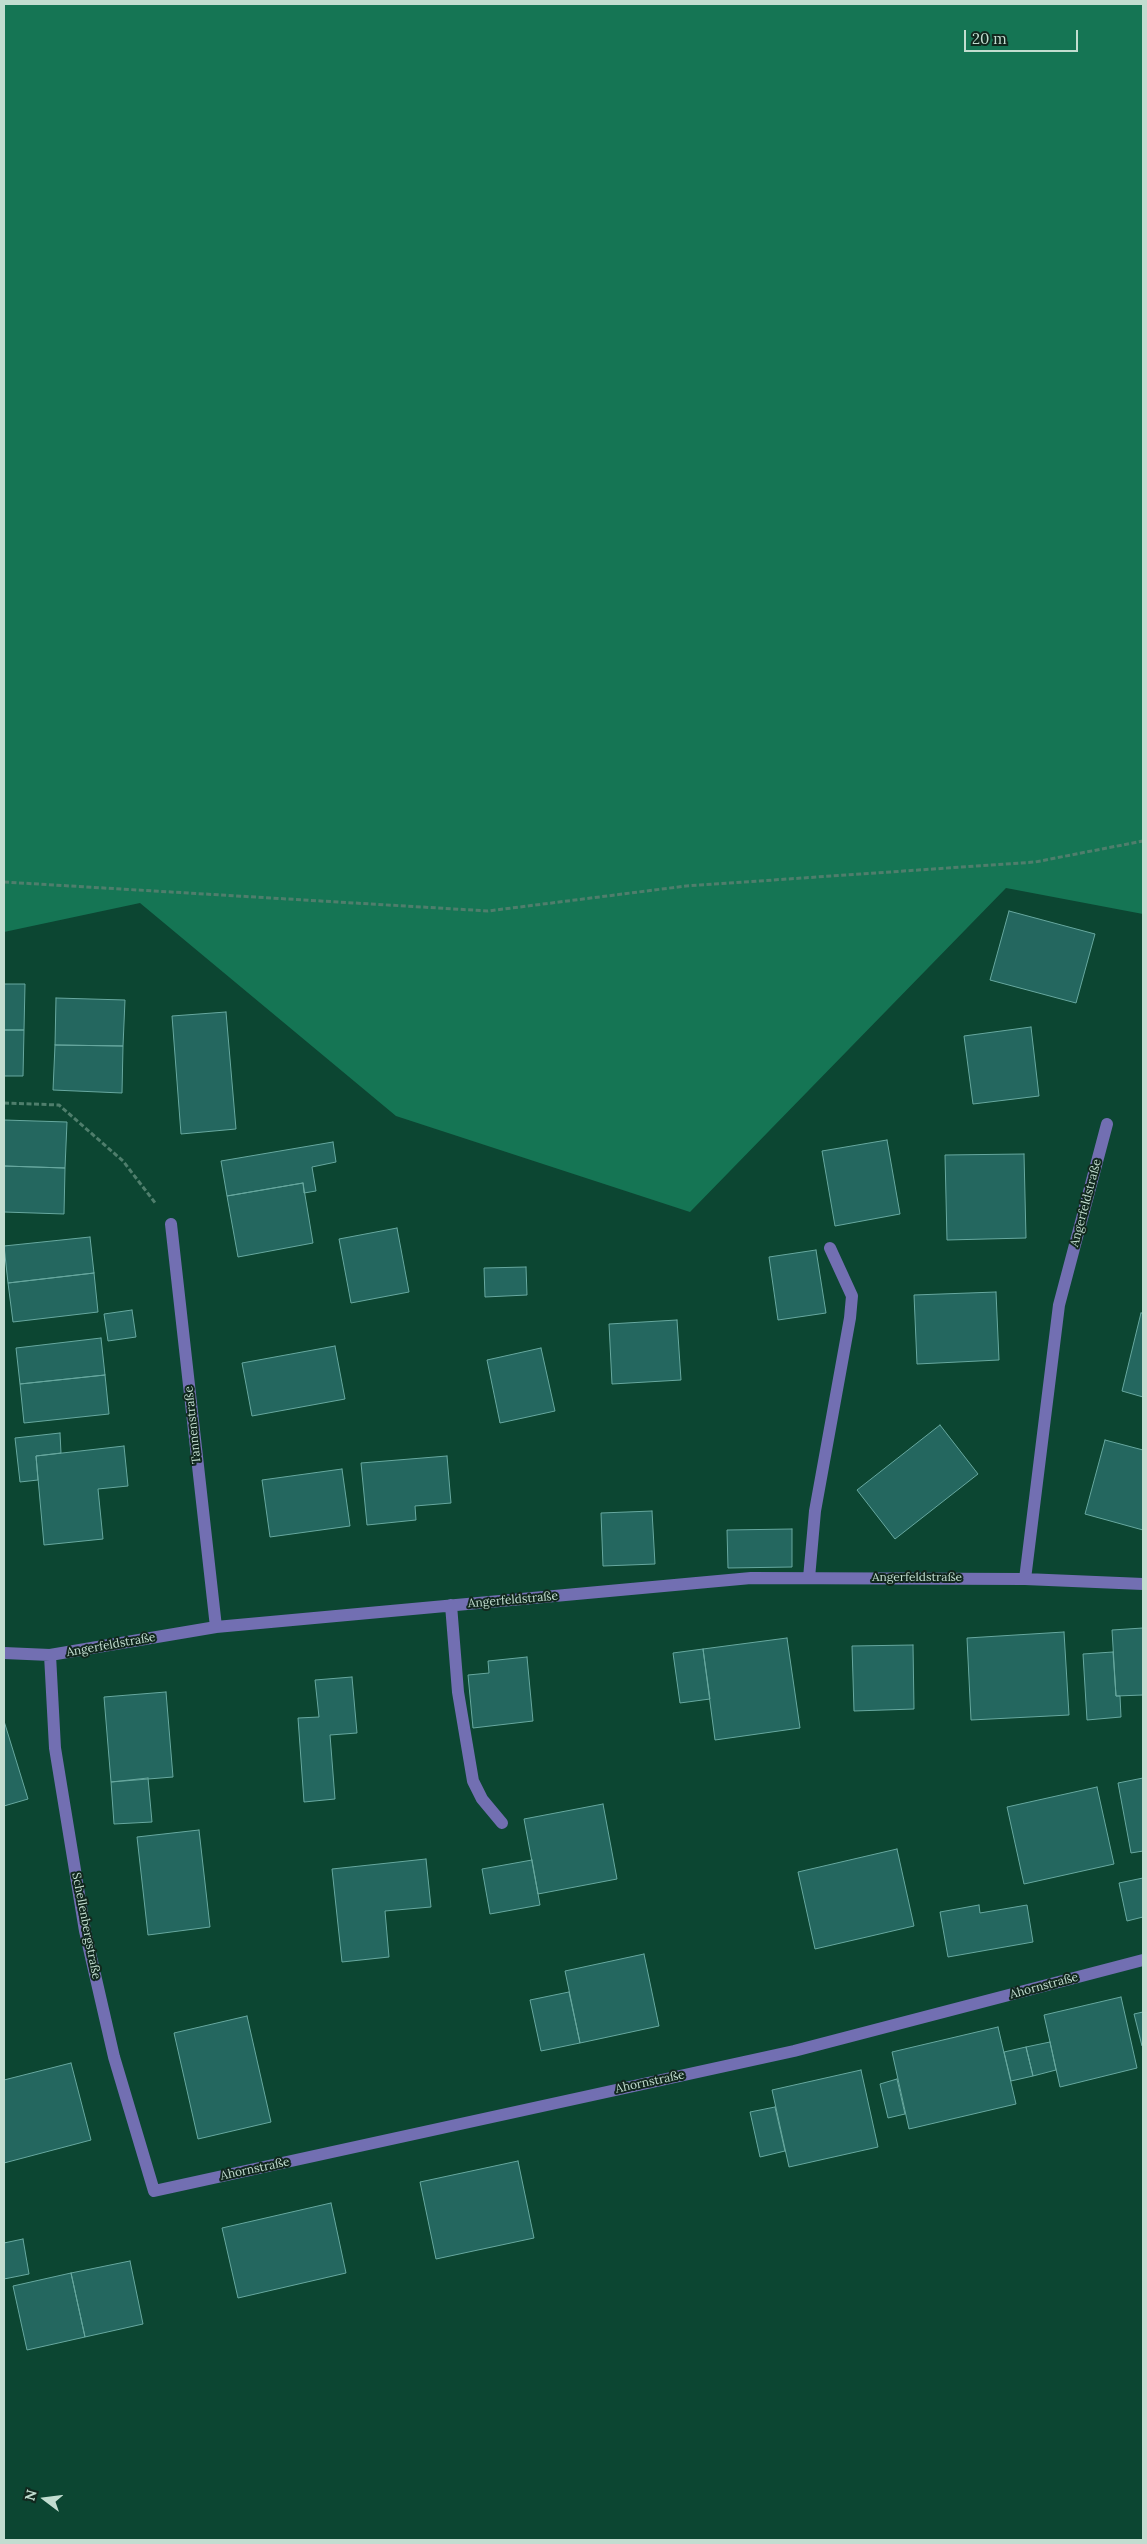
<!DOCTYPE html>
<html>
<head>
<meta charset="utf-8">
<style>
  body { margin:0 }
  #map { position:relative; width:1147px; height:2544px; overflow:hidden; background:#0c4632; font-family:Lora,serif }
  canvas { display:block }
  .frame { position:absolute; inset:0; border:5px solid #c2ddd0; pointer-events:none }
  .north { position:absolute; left:20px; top:2474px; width:50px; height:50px; -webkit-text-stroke:4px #11281e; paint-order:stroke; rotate:285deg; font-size:14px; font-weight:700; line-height:20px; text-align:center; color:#c2ddd0 }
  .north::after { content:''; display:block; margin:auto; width:18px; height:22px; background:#c2ddd0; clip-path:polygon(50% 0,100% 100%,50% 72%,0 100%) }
  .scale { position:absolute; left:964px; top:30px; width:114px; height:22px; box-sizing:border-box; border:2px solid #c2ddd0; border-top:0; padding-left:6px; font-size:15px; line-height:18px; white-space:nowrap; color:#c2ddd0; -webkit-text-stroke:4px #11281e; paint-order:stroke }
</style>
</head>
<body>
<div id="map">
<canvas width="1147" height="2544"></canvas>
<div class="frame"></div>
<div class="north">N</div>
<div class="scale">20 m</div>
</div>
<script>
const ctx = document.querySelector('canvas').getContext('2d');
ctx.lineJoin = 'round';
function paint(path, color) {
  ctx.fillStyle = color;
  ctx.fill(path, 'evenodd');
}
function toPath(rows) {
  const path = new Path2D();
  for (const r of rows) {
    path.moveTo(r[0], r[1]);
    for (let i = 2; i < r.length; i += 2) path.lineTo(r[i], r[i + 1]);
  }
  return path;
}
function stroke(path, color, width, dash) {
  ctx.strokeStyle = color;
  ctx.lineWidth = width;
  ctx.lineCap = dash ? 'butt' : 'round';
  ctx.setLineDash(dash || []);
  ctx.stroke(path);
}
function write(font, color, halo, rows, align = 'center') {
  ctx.font = font + ' Lora,serif';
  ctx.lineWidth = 4;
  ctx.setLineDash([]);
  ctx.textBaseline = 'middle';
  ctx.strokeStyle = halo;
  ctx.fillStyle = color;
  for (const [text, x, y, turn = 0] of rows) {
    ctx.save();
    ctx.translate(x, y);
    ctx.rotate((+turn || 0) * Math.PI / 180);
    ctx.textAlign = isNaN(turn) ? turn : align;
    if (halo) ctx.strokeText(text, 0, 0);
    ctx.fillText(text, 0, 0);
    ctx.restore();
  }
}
const forest = toPath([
  [4,4,1143,4,1143,914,1006,888,690,1212,396,1116,140,903,4,932]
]);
const building = toPath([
  [1009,911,1095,934,1076,1003,990,980,1009,911],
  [4,984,25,984,24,1030,4,1030,4,984],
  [56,998,125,1000,123,1046,55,1045,56,998],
  [226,1012,236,1129,181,1134,172,1016,226,1012],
  [1031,1027,1039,1096,973,1104,964,1036,1031,1027],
  [4,1030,24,1030,23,1076,4,1076,4,1030],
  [55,1045,123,1046,122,1093,53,1090,55,1045],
  [4,1120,67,1122,65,1168,4,1166,4,1120],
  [887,1140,900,1214,835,1226,822,1151,887,1140],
  [333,1142,336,1162,312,1167,316,1191,304,1193,303,1183,227,1196,221,1161,333,1142],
  [1024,1154,1026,1238,947,1240,945,1155,1024,1154],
  [4,1166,65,1168,64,1214,4,1212,4,1166],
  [303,1183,313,1243,238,1257,227,1196,303,1183],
  [397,1228,409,1292,351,1303,339,1239,397,1228],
  [90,1237,94,1273,8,1283,4,1246,90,1237],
  [816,1250,826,1313,778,1320,769,1257,816,1250],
  [526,1267,527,1295,485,1297,484,1268,526,1267],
  [94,1273,98,1312,13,1322,8,1283,94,1273],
  [996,1292,999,1360,917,1364,914,1295,996,1292],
  [132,1310,136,1337,108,1341,104,1314,132,1310],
  [1141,1313,1143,1313,1143,1397,1122,1391,1141,1313],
  [677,1320,681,1380,612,1384,609,1324,677,1320],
  [101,1338,105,1375,20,1384,16,1348,101,1338],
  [335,1346,345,1399,252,1416,242,1363,335,1346],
  [541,1348,555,1411,500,1423,487,1360,541,1348],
  [105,1375,109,1414,24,1423,20,1384,105,1375],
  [940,1425,978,1474,895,1539,857,1490,940,1425],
  [60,1433,61,1453,36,1456,38,1480,20,1482,15,1438,60,1433],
  [1105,1440,1143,1450,1143,1530,1085,1514,1105,1440],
  [124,1446,128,1486,98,1489,103,1539,44,1545,36,1456,124,1446],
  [447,1456,451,1503,415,1506,416,1520,367,1525,361,1463,447,1456],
  [342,1469,350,1526,270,1537,262,1480,342,1469],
  [652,1511,655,1564,603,1566,601,1513,652,1511],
  [792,1529,792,1567,728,1568,727,1530,792,1529],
  [1143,1628,1143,1695,1116,1696,1112,1630,1143,1628],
  [1064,1632,1069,1715,971,1720,967,1638,1064,1632],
  [787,1638,800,1728,715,1740,703,1649,787,1638],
  [913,1645,914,1709,854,1711,852,1646,913,1645],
  [703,1649,710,1699,680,1703,673,1653,703,1649],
  [1113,1652,1116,1696,1120,1696,1121,1717,1087,1720,1083,1654,1113,1652],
  [527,1657,533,1721,473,1728,468,1675,489,1673,488,1661,527,1657],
  [352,1677,357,1733,330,1735,335,1799,304,1802,298,1718,319,1717,315,1680,352,1677],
  [166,1692,173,1777,111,1782,104,1697,166,1692],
  [4,1721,28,1799,4,1806,4,1721],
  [148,1778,152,1822,114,1824,111,1782,148,1778],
  [1143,1778,1143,1851,1131,1853,1118,1783,1143,1778],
  [1097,1787,1114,1864,1024,1884,1007,1807,1097,1787],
  [603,1804,617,1879,538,1894,524,1819,603,1804],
  [199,1830,210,1927,148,1935,137,1837,199,1830],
  [897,1849,914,1926,815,1949,798,1872,897,1849],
  [426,1859,431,1907,385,1911,389,1957,342,1962,332,1869,426,1859],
  [532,1860,540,1905,490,1914,482,1869,532,1860],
  [1143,1878,1143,1917,1127,1921,1119,1883,1143,1878],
  [979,1905,980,1913,1027,1905,1033,1942,948,1957,940,1912,979,1905],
  [644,1954,659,2026,580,2043,565,1971,644,1954],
  [569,1992,580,2043,541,2051,530,2000,569,1992],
  [1121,1997,1137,2068,1060,2087,1044,2015,1121,1997],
  [1143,2012,1143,2045,1142,2046,1134,2014,1143,2012],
  [247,2016,271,2122,198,2139,174,2033,247,2016],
  [998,2027,1016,2104,909,2129,892,2052,998,2027],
  [1050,2042,1056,2070,1033,2076,1026,2047,1050,2042],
  [1026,2047,1033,2076,1011,2081,1004,2052,1026,2047],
  [71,2063,91,2140,4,2163,4,2080,71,2063],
  [861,2070,878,2147,789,2167,772,2090,861,2070],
  [897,2079,905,2114,888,2118,880,2084,897,2079],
  [775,2107,785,2151,760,2157,750,2112,775,2107],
  [518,2161,534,2238,436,2259,420,2182,518,2161],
  [331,2203,346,2273,238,2298,222,2228,331,2203],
  [23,2239,29,2274,4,2279,4,2243,23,2239],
  [130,2261,143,2324,85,2337,71,2273,130,2261],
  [71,2273,85,2337,27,2350,13,2286,71,2273]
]);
const path = toPath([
  [4,882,488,911,686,886,1035,862,1143,841],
  [4,1103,59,1105,123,1161,156,1204]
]);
const minor = toPath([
  [171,1224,216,1627],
  [809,1578,815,1511,850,1318,852,1296,830,1248],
  [1025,1579,1059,1305,1107,1124],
  [451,1605,458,1692,473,1781,482,1799,502,1823],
  [4,1653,50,1655,216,1627,751,1578,1025,1579,1143,1584],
  [50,1655,55,1748,85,1931,114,2057,154,2191,794,2051,1143,1960]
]);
const streetNames = [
  ["Angerfeldstraße",1086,1203,-75],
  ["Tannenstraße",193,1425,-96],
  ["Angerfeldstraße",917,1578],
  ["Angerfeldstraße",513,1600,-5],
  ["Angerfeldstraße",111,1645,-10],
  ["Schellenbergstraße",86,1926,79],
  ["Ahornstraße",1044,1986,-15],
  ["Ahornstraße",650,2082,-12],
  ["Ahornstraße",255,2169,-12]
];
paint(forest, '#157554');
paint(building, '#24675f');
stroke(building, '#67a89f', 1);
stroke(path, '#4f7e6c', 3, [5, 2.5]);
stroke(minor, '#726fb2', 12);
write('12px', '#c2ddd0', '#11281e', streetNames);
</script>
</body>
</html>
